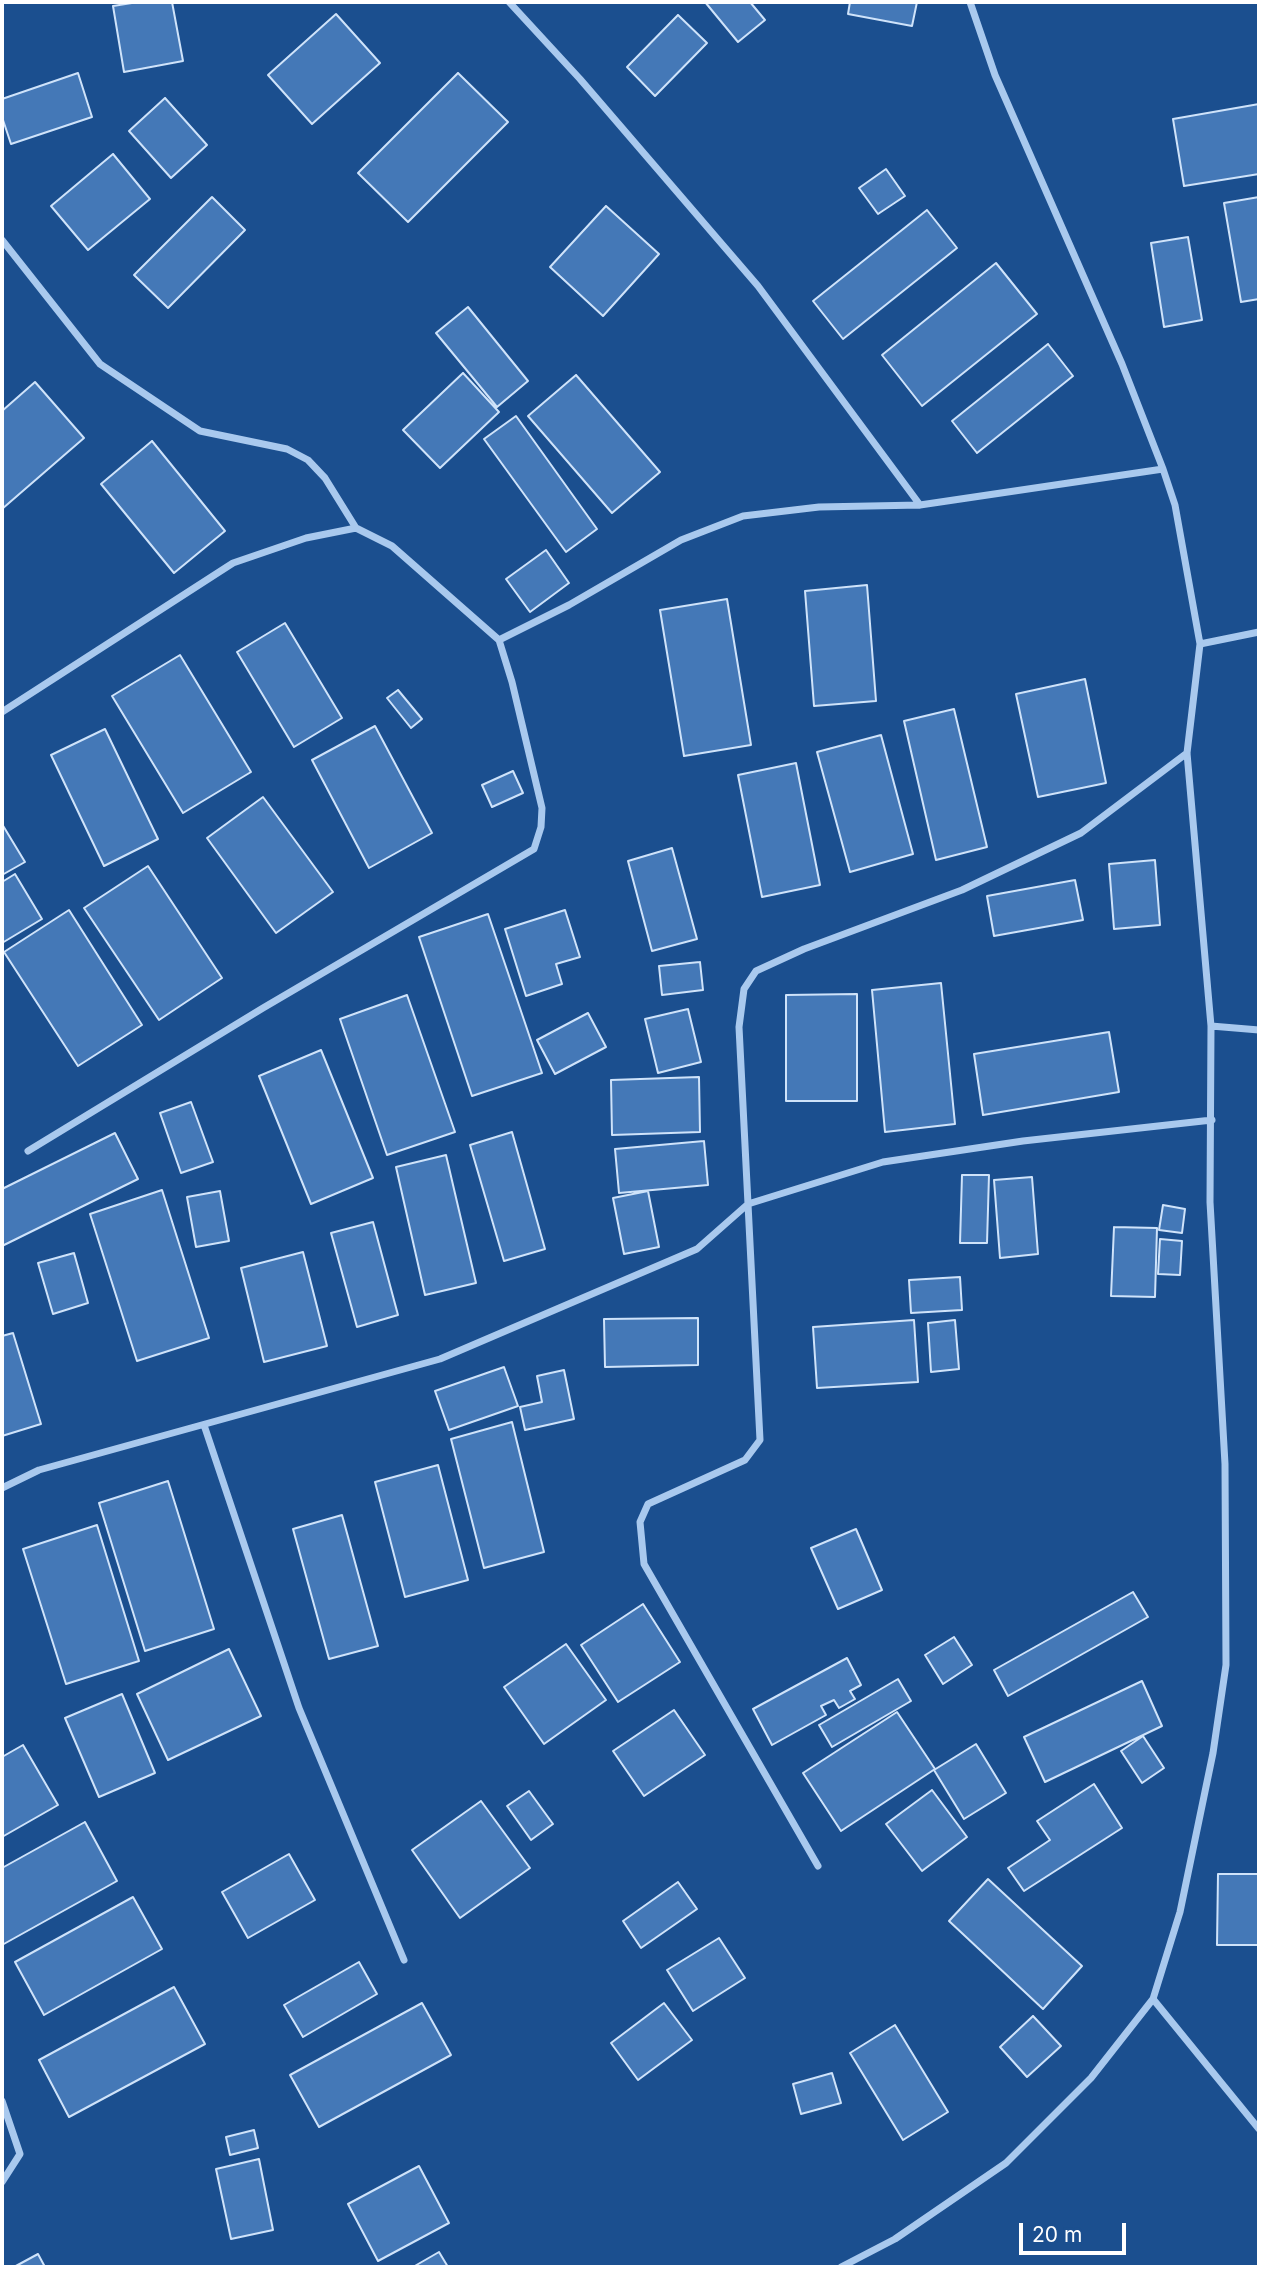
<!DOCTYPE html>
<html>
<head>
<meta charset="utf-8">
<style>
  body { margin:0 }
  #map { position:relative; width:1261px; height:2269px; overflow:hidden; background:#1b4f8f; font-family:Inter,sans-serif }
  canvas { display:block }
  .frame { position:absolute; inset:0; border:4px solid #fff; pointer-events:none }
  .scale { position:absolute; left:1019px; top:2223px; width:107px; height:32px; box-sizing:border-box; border:4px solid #fff; border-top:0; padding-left:9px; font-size:21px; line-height:24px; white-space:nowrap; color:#fff; -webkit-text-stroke:5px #1b4f8f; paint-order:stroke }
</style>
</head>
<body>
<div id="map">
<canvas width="1261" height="2269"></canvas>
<div class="frame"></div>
<div class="scale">20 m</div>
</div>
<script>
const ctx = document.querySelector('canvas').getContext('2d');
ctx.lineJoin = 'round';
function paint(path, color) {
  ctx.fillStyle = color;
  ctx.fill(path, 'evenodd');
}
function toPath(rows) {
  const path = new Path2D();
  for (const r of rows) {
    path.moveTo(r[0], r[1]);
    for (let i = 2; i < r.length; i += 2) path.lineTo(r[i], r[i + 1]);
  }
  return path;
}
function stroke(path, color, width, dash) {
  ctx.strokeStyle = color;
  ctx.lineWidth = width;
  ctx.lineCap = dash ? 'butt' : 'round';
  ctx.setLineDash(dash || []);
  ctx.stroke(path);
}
const building = toPath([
  [138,2,172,2,183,61,124,72,113,6,138,2],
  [705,2,750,2,765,20,738,42,705,2],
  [850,2,917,2,912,26,848,14,850,2],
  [336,14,380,63,312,124,268,75,336,14],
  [678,15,707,43,655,96,627,67,678,15],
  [78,73,92,117,11,144,2,117,2,99,78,73],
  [458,73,508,122,408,222,358,173,458,73],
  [165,98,207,145,171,178,129,131,165,98],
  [1259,104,1259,174,1184,186,1173,119,1259,104],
  [113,154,150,199,88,250,51,206,113,154],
  [886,169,905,196,878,214,859,188,886,169],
  [212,197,245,230,168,308,134,275,212,197],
  [1259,197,1259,299,1241,302,1224,203,1259,197],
  [606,206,659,254,603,316,550,267,606,206],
  [927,210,957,248,843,339,813,301,927,210],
  [1188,237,1202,320,1164,327,1151,243,1188,237],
  [996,263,1037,314,922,406,882,355,996,263],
  [468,307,528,381,497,407,436,333,468,307],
  [1048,344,1073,376,977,453,952,421,1048,344],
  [463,373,499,412,440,468,403,430,463,373],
  [576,375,660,472,612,513,528,416,576,375],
  [35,382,84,438,2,509,2,411,35,382],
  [516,416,597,529,566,552,484,439,516,416],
  [152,441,225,531,174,573,101,484,152,441],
  [546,550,569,583,530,612,506,579,546,550],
  [867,585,876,701,814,706,805,591,867,585],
  [727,599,751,745,684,756,660,610,727,599],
  [285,623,342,718,294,747,237,652,285,623],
  [180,655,251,772,183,813,112,696,180,655],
  [1085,679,1106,783,1038,797,1016,694,1085,679],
  [398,690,422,719,411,728,387,698,398,690],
  [954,709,987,847,936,860,904,721,954,709],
  [375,726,432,833,369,868,312,760,375,726],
  [105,729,158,839,104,866,51,755,105,729],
  [881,735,913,854,850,872,817,752,881,735],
  [796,763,820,885,762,897,738,775,796,763],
  [513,771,523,793,492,807,482,785,513,771],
  [263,797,333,892,276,933,207,838,263,797],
  [2,824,25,862,2,875,2,824],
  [672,848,697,939,652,951,628,861,672,848],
  [1155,860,1160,925,1114,929,1109,864,1155,860],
  [148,866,222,978,159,1020,84,908,148,866],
  [15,874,42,919,2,943,2,882,15,874],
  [1075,880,1083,920,994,936,987,896,1075,880],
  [69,910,142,1025,78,1066,4,952,69,910],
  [565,910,580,957,556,964,562,984,526,996,505,929,565,910],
  [488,914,542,1073,472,1096,419,937,488,914],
  [700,962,703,990,662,995,659,966,700,962],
  [941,983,955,1124,885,1132,872,990,941,983],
  [857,994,857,1101,786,1101,786,995,857,994],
  [407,995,455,1132,387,1155,340,1019,407,995],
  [688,1009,701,1062,658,1073,645,1019,688,1009],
  [588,1013,606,1047,555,1074,537,1040,588,1013],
  [1109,1032,1119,1092,983,1115,974,1054,1109,1032],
  [321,1050,373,1178,311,1204,259,1076,321,1050],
  [699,1077,700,1132,612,1135,611,1080,699,1077],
  [191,1102,213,1162,181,1173,160,1113,191,1102],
  [512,1132,545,1249,504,1261,470,1145,512,1132],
  [115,1133,138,1179,2,1246,2,1189,115,1133],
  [704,1141,708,1185,619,1193,615,1149,704,1141],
  [446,1155,476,1283,425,1295,396,1167,446,1155],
  [962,1175,989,1175,987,1243,960,1243,962,1175],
  [1032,1177,1038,1254,1000,1258,994,1180,1032,1177],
  [162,1190,209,1338,137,1361,90,1214,162,1190],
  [220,1191,229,1241,196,1247,187,1197,220,1191],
  [648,1191,659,1247,624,1254,613,1198,648,1191],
  [1163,1205,1185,1209,1182,1233,1159,1230,1163,1205],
  [373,1222,398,1315,357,1327,331,1233,373,1222],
  [1114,1227,1157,1228,1155,1297,1111,1296,1114,1227],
  [1160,1239,1182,1241,1180,1275,1158,1274,1160,1239],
  [303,1252,327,1346,264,1362,241,1268,303,1252],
  [74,1253,88,1303,53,1314,38,1263,74,1253],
  [960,1277,962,1310,911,1313,909,1280,960,1277],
  [698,1318,698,1365,605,1367,604,1319,698,1318],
  [914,1320,918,1382,817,1388,813,1327,914,1320],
  [955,1320,959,1369,931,1372,928,1323,955,1320],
  [13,1333,41,1424,2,1436,2,1336,13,1333],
  [504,1367,518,1406,449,1430,435,1391,504,1367],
  [564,1370,574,1419,525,1430,520,1407,542,1402,537,1376,564,1370],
  [512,1422,544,1552,484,1568,451,1439,512,1422],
  [438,1465,468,1580,405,1597,375,1482,438,1465],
  [168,1481,214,1629,145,1651,99,1503,168,1481],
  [342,1515,378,1646,329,1659,293,1529,342,1515],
  [97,1525,139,1661,66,1684,23,1549,97,1525],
  [856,1529,882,1590,838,1609,811,1548,856,1529],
  [1133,1592,1148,1617,1008,1696,994,1670,1133,1592],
  [643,1604,680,1662,618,1702,581,1645,643,1604],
  [954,1637,972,1665,943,1684,925,1655,954,1637],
  [566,1644,606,1700,544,1744,504,1687,566,1644],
  [229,1649,261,1716,168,1760,137,1694,229,1649],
  [847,1658,861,1685,850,1691,855,1699,839,1708,834,1700,821,1706,826,1715,772,1745,753,1709,847,1658],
  [898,1679,911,1701,832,1747,819,1725,898,1679],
  [1142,1681,1162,1726,1045,1782,1024,1737,1142,1681],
  [122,1694,155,1773,99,1797,65,1718,122,1694],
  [674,1710,705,1755,644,1796,613,1751,674,1710],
  [897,1712,935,1769,841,1831,803,1773,897,1712],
  [1143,1736,1164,1768,1142,1783,1121,1751,1143,1736],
  [976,1744,1006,1793,964,1819,934,1770,976,1744],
  [23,1745,58,1805,2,1837,2,1757,23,1745],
  [1094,1784,1122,1828,1024,1891,1008,1868,1050,1840,1037,1821,1094,1784],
  [932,1790,967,1837,922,1871,886,1824,932,1790],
  [529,1791,553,1824,531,1840,507,1806,529,1791],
  [481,1801,530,1868,460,1918,412,1850,481,1801],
  [85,1822,117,1881,2,1945,2,1868,85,1822],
  [289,1854,315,1900,248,1938,222,1892,289,1854],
  [1218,1874,1259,1874,1259,1945,1217,1945,1218,1874],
  [988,1879,1082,1966,1043,2009,949,1921,988,1879],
  [678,1882,697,1909,641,1948,623,1921,678,1882],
  [133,1897,162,1949,44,2015,15,1962,133,1897],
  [719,1938,745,1978,693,2011,667,1970,719,1938],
  [359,1962,377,1994,303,2037,284,2005,359,1962],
  [174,1987,205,2044,69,2117,39,2060,174,1987],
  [422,2003,451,2055,319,2127,290,2075,422,2003],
  [664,2003,692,2040,638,2080,611,2043,664,2003],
  [1033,2016,1061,2046,1027,2077,1000,2047,1033,2016],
  [895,2025,948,2112,903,2140,850,2053,895,2025],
  [832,2073,841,2103,801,2114,793,2084,832,2073],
  [254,2130,258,2148,230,2155,226,2137,254,2130],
  [259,2159,273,2230,231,2239,216,2169,259,2159],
  [419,2166,449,2223,378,2261,348,2204,419,2166],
  [439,2252,448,2267,413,2267,439,2252],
  [38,2254,45,2267,14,2267,38,2254]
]);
const street = toPath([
  [509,2,580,79,758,286,920,505],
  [2,240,100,364,200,431,287,449,308,460,325,478,356,528],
  [1200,644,1259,632],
  [2,712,233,563,306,538,356,528,392,546,499,640,569,605,681,540,743,516,819,507,920,505,1163,469],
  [1211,1026,1259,1030],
  [28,1151,263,1008,534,849,541,827,542,808,512,682,499,640],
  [204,1425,299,1708,404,1960],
  [2,1488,39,1470,440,1359,697,1249,748,1204,883,1162,1023,1141,1212,1120],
  [818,1866,644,1564,640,1522,648,1504,745,1460,760,1440,739,1027,744,989,756,971,804,949,962,890,1081,833,1187,753],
  [1153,1999,1259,2129],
  [2,2101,20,2154,2,2182],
  [841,2267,895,2239,1006,2163,1091,2078,1153,1999,1180,1912,1213,1753,1226,1665,1225,1464,1210,1202,1211,1026,1187,753,1200,644,1175,505,1163,469,1122,364,995,75,970,2]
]);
paint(building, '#4478b7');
stroke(building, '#cfe3fa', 2);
stroke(street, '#a9c9ee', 7);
</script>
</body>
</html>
